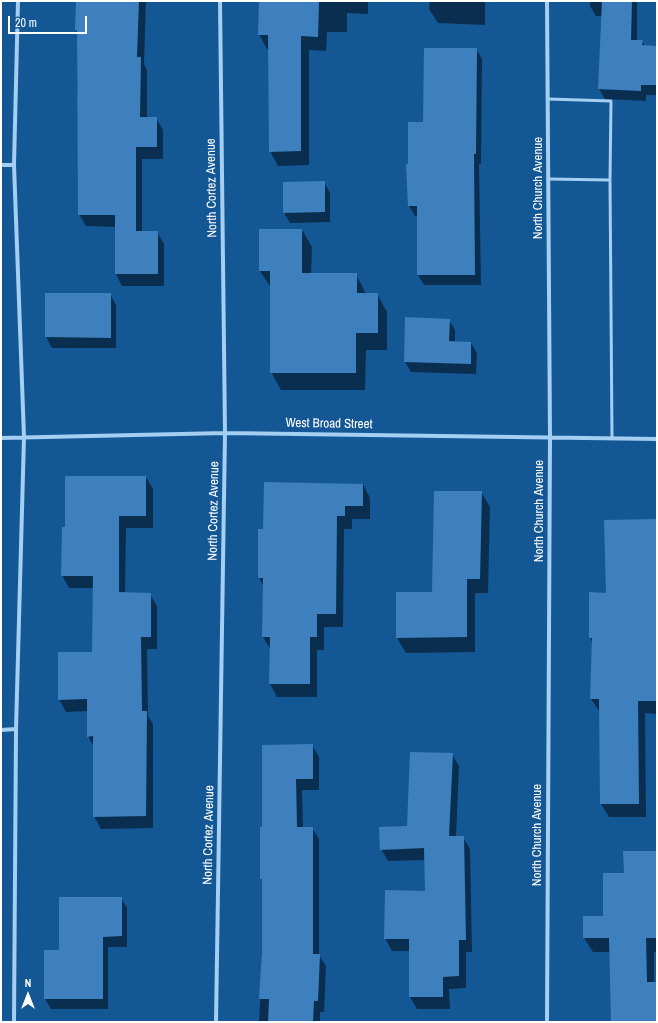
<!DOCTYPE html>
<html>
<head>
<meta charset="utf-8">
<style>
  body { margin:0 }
  #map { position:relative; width:658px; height:1023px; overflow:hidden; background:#145795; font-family:"Archivo Narrow",sans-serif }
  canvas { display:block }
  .frame { position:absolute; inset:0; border:2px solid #fff; pointer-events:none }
  .north { position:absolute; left:8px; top:975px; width:40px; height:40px; -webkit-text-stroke:3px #145795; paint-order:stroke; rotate:0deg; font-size:11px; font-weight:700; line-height:16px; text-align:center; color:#fff }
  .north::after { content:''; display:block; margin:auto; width:14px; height:18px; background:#fff; clip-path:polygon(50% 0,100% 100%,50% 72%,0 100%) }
  .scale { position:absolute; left:8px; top:16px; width:79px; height:18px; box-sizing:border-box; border:2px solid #fff; border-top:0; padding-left:5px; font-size:12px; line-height:14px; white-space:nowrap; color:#fff; -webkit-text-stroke:3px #145795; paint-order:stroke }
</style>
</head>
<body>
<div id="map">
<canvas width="658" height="1023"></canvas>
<div class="frame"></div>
<div class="north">N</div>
<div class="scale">20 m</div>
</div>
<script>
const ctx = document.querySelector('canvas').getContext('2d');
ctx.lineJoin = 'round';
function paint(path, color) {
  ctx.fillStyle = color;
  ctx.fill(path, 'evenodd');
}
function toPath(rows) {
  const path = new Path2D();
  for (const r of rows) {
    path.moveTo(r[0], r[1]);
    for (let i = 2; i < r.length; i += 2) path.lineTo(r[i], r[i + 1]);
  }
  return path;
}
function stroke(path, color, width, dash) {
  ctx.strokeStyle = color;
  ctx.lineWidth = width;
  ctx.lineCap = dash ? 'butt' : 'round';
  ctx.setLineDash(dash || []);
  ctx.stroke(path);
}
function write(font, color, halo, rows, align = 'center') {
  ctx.font = font + ' "Archivo Narrow",sans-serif';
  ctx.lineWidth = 4;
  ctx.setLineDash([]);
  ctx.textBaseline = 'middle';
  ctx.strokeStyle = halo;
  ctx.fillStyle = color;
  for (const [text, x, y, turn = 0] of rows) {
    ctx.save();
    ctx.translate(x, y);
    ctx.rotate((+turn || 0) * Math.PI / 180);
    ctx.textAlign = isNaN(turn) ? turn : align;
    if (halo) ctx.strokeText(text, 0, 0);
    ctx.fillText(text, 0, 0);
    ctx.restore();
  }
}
const shadow = toPath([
  [77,1,146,1,144,64,147,70,147,118,156,118,163,130,163,159,142,159,142,232,157,232,164,244,164,286,122,286,116,274,116,227,86,226,79,214,79,94,77,92,78,33,76,30],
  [259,1,368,1,368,14,347,13,347,32,327,32,326,51,309,50,309,165,278,166,270,151,269,49,267,49,259,34],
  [430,1,485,1,485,25,438,23,429,9],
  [590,1,637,1,637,41,642,41,645,46,657,47,657,95,646,95,646,101,605,99,599,89,602,16,596,16,590,6],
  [476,49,482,59,481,164,479,164,481,285,424,285,418,275,418,216,415,216,409,206,409,165,424,123],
  [324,182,330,193,330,222,290,223,284,213],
  [302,230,312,247,311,274,356,274,366,294,377,294,387,312,387,350,366,350,365,390,281,390,271,372,271,288,260,271],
  [46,294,110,294,116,305,116,348,52,348,46,337],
  [449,320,455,330,455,342,471,343,477,353,476,374,411,372,405,362],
  [146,477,153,489,153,528,126,528,125,593,150,594,157,606,157,649,147,649,148,716,153,724,153,828,101,829,94,816,94,747,88,736,88,711,66,712,59,699,93,653,94,588,69,588,62,575,66,528],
  [363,484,370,498,370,519,352,519,352,529,344,529,343,627,324,627,324,650,317,650,317,697,277,697,270,684,270,649,263,637,264,587,259,578,264,530],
  [481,492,490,507,488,593,475,593,475,652,406,653,397,638,397,593,433,593],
  [657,520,657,714,645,713,646,817,609,817,601,804,600,712,591,699,593,644,590,638,590,593,607,594],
  [312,745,319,757,319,790,302,790,303,828,312,828,319,839,319,955,326,966,324,1012,320,1012,320,1022,259,1022,263,952,263,882,262,879,263,828],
  [452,754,459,766,456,837,463,837,470,849,472,952,466,952,466,988,449,989,450,1009,417,1009,410,997,410,951,392,951,385,938,426,892,425,860,388,861,381,849,408,827],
  [657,852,657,952,654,952,654,983,657,983,657,1022,612,1022,610,952,593,952,584,938,604,917,625,874],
  [121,898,127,908,127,947,108,947,108,1009,51,1009,45,999,60,951]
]);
const building = toPath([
  [76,1,139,1,137,57,141,57,140,117,157,117,157,147,136,147,136,231,158,231,158,274,115,274,115,215,78,215,77,30,75,30],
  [259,1,319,1,318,37,301,36,301,151,269,152,268,35,258,35],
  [602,1,632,1,631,40,643,40,642,45,657,46,657,85,641,85,641,91,598,89],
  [424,48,477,48,476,154,474,154,475,275,417,275,417,206,408,206,406,164,408,164,408,122,423,122],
  [325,181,325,212,283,213,283,182],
  [259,229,302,229,302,273,357,273,357,293,378,293,378,333,356,333,356,373,270,373,270,271,259,271],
  [45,293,111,293,111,338,45,337],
  [405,317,450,319,449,341,471,342,471,364,404,362],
  [65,476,146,476,146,516,119,516,119,592,151,593,151,637,141,637,142,711,147,711,146,816,93,817,93,736,87,737,87,699,58,700,58,652,92,652,93,576,61,576,62,527,65,527],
  [264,482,363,484,363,506,345,506,345,516,337,516,336,614,317,614,317,637,310,637,310,684,269,684,270,637,262,637,263,578,258,578,258,529,263,529],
  [434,491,482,491,480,579,467,579,467,637,396,638,396,592,432,592],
  [657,519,657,701,638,701,639,804,600,804,599,699,590,699,592,638,589,638,589,592,606,593,604,520],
  [313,744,313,779,296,779,297,827,313,827,313,954,320,954,318,1001,314,1001,313,1022,268,1022,269,999,259,999,262,952,262,879,260,879,260,827,262,827,262,745],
  [410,752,453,753,449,836,464,836,466,940,459,940,459,976,443,977,443,997,409,997,409,939,384,939,385,890,425,891,424,848,380,850,379,827,407,826],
  [623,851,657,851,657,938,646,938,647,982,657,982,657,1022,611,1022,609,938,583,938,583,916,603,916,603,873,624,873],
  [59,897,122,897,122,936,103,937,103,999,44,999,44,950,59,950]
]);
const lane = toPath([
  [548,99,611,101,610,180],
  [548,179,610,180,612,438]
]);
const street = toPath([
  [1,165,14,165],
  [1,438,225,433,657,439],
  [1,730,16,729],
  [14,1022,16,729,24,437,14,165,18,1],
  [216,1022,225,433,220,1],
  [547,1022,550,437,547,1]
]);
const streetNames = [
  ["North Cortez Avenue",212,188,-91],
  ["North Church Avenue",539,188,-90],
  ["West Broad Street",329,424,1],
  ["North Cortez Avenue",214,511,-89],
  ["North Church Avenue",540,511,-90],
  ["North Cortez Avenue",209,835,-89],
  ["North Church Avenue",538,835,-90]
];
paint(shadow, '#0007');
paint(building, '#3d80bd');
stroke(lane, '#a4cef2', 3);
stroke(street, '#a4cef2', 4);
write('13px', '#fff', '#145795', streetNames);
</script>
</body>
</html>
